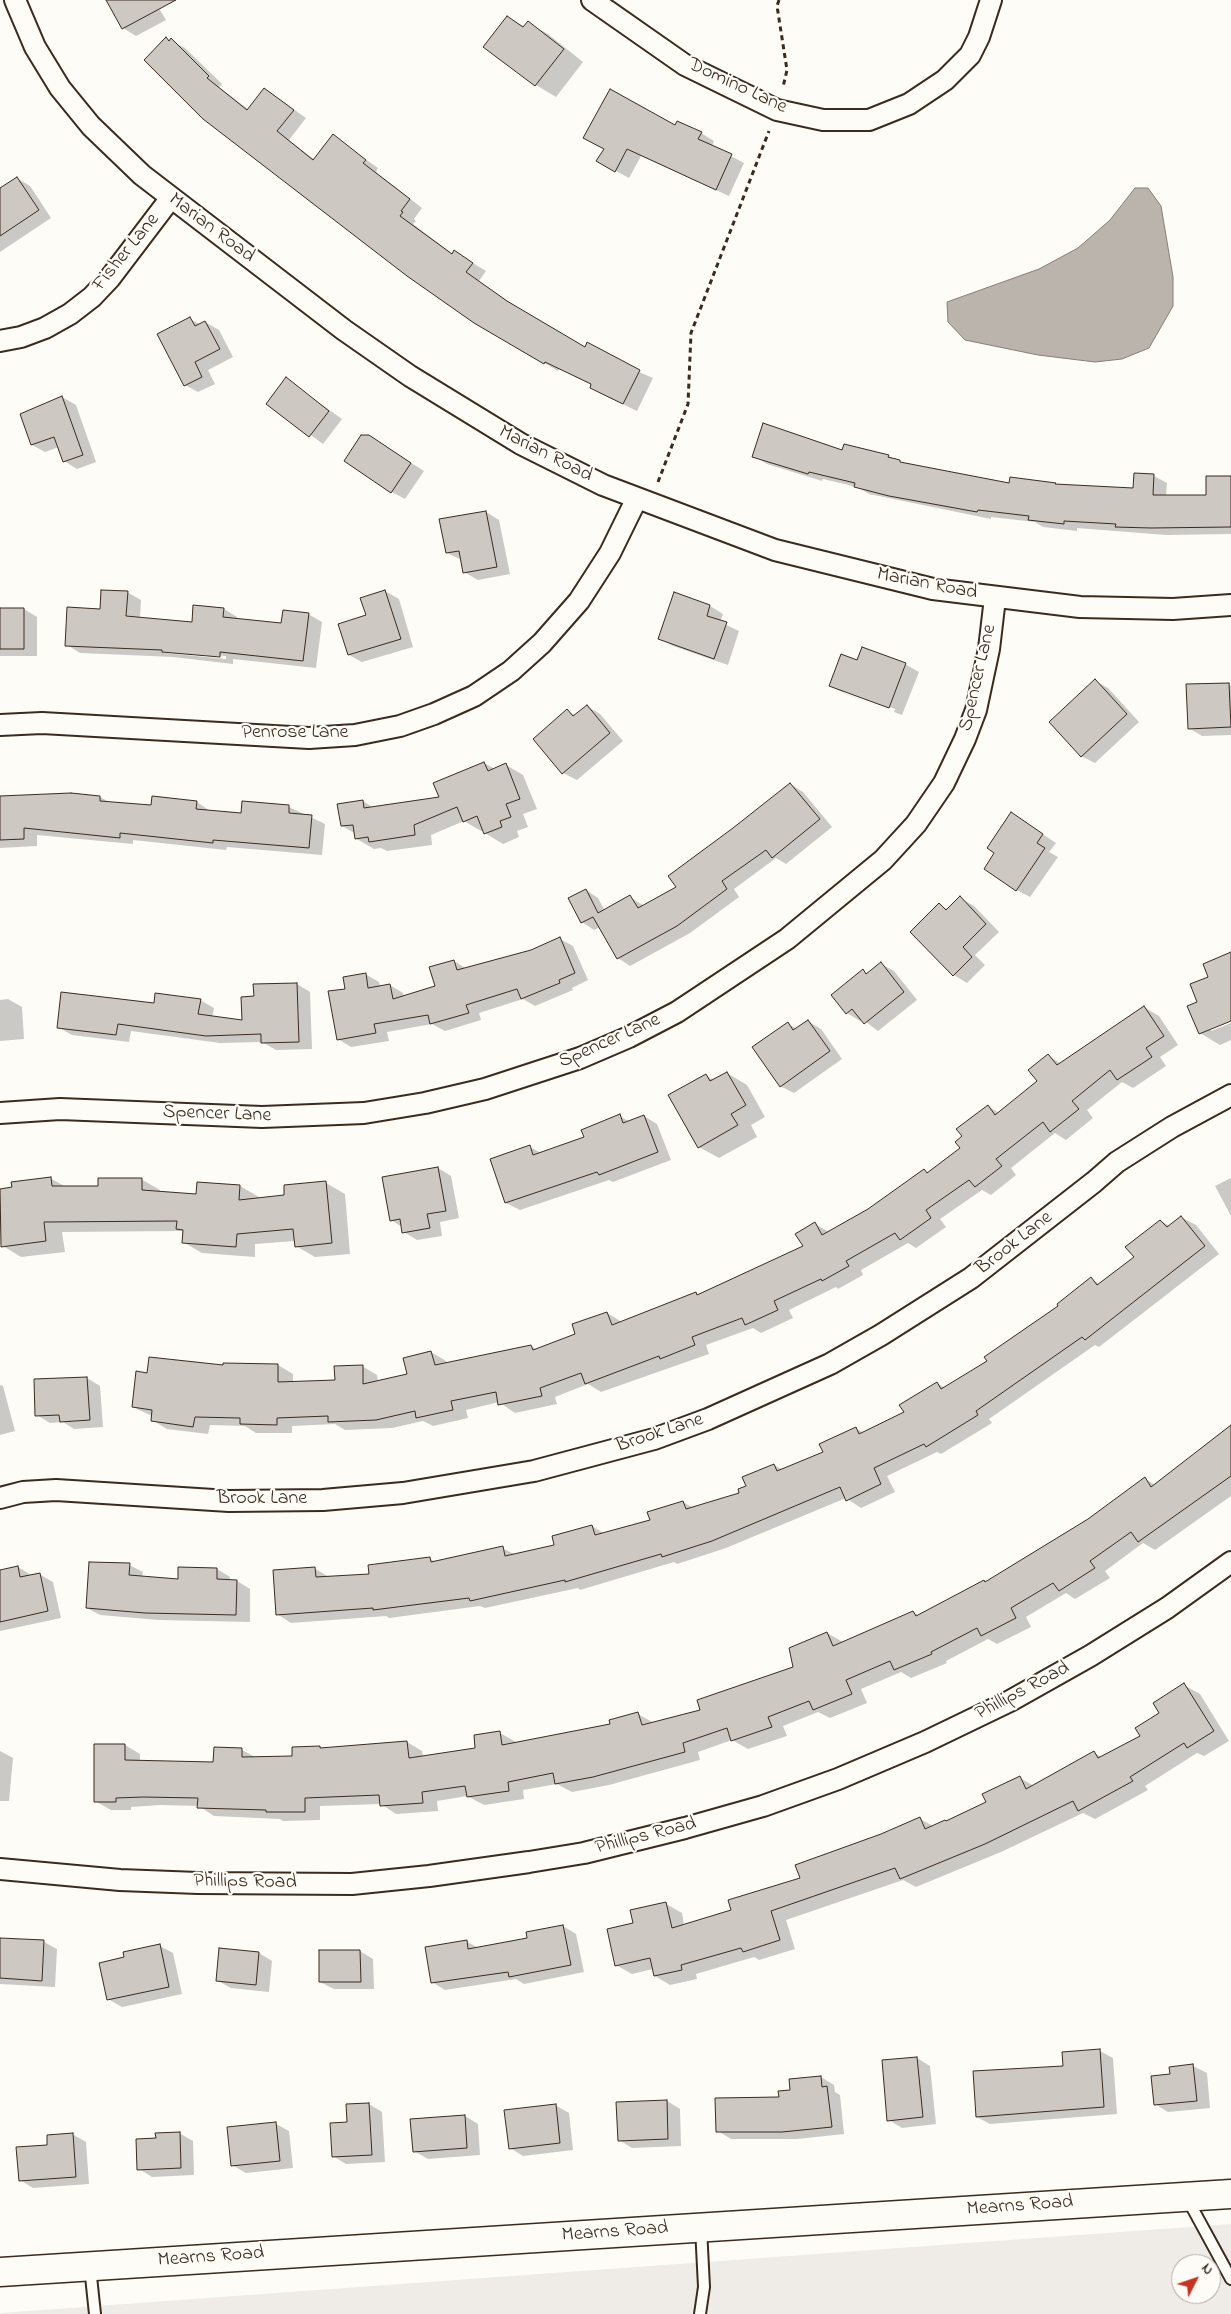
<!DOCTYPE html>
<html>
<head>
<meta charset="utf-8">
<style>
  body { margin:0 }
  #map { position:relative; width:1231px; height:2314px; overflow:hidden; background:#fdfcf7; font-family:"Indie Flower",sans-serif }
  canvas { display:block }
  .north { position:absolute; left:1171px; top:2254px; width:50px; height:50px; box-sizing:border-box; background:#fdfcf7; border:1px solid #afa8a0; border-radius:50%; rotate:49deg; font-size:14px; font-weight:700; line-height:20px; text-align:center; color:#3b2a1e }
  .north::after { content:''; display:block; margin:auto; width:18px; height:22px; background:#c8321e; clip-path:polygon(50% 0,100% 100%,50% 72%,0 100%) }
</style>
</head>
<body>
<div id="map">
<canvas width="1231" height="2314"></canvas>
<div class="north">N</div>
</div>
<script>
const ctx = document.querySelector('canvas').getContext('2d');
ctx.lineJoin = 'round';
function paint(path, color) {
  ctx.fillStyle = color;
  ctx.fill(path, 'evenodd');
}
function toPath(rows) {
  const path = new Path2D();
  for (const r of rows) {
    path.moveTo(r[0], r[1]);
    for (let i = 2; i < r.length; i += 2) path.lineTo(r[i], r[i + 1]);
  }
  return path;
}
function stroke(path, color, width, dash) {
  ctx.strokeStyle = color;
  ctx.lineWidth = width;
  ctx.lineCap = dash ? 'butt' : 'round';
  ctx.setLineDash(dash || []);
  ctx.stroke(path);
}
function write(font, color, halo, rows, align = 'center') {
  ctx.font = font + ' "Indie Flower",sans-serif';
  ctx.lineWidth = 4.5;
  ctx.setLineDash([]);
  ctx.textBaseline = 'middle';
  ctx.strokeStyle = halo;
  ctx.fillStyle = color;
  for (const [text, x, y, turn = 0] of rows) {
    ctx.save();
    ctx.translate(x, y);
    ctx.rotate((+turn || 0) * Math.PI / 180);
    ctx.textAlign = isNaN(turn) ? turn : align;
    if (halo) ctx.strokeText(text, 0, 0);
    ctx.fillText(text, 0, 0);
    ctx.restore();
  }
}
const built = toPath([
  [1231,2224,1231,2314,0,2314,0,2313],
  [1181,2264,1211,2264,1211,2294,1181,2294]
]);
const water = toPath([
  [1135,188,1148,188,1161,206,1173,277,1173,306,1149,348,1122,359,1095,362,1038,355,965,340,948,322,947,302,1039,269,1078,248,1110,220,1135,188]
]);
const shadow = toPath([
  [108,0,154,0,166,20,136,36,123,28],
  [507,17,525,27,528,23,548,34,583,62,556,97,536,85],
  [167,39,185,48,222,84,219,87,249,110,265,89,306,118,289,140,315,160,333,136,378,168,376,172,422,208,414,219,416,221,413,224,453,254,455,252,486,271,479,281,521,310,586,349,653,378,637,411,604,395,592,385,559,369,558,371,475,322,408,275],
  [676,127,701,133,714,141,712,146,744,163,729,196,641,156,629,178,598,161],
  [17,178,30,186,51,218,0,252,0,187,1,188],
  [190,319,201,325,205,322,219,330,233,357,208,370,215,384,198,392,185,385],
  [286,379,342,419,323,444,267,403],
  [62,397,76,405,96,462,77,469,64,461,59,447,45,452,32,445],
  [369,436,424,471,405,499,392,492],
  [843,452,888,456,905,465,1010,485,1055,484,1134,490,1154,476,1167,483,1166,496,1207,496,1231,477,1231,534,1166,535,1077,528,1077,531,1043,527,1035,522,991,517,991,519,869,494,857,487,823,479,822,481,767,464,754,456],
  [486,512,499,520,510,574,478,580,464,572,462,560,447,553],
  [385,591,399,599,413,647,362,662,349,655,367,616],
  [127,592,141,600,140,618,193,623,194,607,224,609,237,617,237,620,282,625,308,614,322,622,316,668,233,659,233,664,173,657,80,653,67,645,101,610],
  [162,651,226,656,226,659,165,653],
  [675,594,710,606,723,614,720,622,739,631,728,665,673,646,660,639],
  [24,609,37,617,37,656,0,656,0,610],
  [858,661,905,664,919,672,902,715,844,693,831,686],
  [843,690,895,709,894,712,843,693],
  [1095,681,1108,688,1139,722,1095,763,1081,756],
  [1229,684,1231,686,1231,735,1202,736,1189,728],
  [587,706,600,714,623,741,577,780,563,773,567,711,576,716],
  [484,763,495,769,506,765,523,775,537,809,523,814,528,827,517,831,519,837,503,844,485,833,484,830,481,831,464,821,431,835,432,845,387,851,381,848,374,849,357,839,356,834,342,826,363,801,374,808,441,798],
  [790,784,803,792,832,827,786,864,776,858,734,889,739,897,690,933,630,966,618,958,600,927,594,930,582,922,586,890,598,898,605,911,630,897,644,906,677,887],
  [0,797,100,797,111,803,152,807,197,802,210,811,242,814,243,803,289,807,325,824,322,855,227,847,226,850,133,840,133,844,37,835,37,846,0,848],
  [1024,822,1056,843,1049,852,1058,857,1030,897,1017,890],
  [960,898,974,906,999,932,975,955,985,965,967,983,954,975,940,905,948,910],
  [560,939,573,946,588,980,572,988,573,990,535,1006,523,999,479,1013,481,1020,445,1031,432,1024,387,1032,389,1041,351,1047,338,1039,346,990,365,974,379,982,380,987,390,985,403,993,404,997,436,987,454,961,467,969,531,951],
  [1231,954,1231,1020,1211,1028,1211,1031,1231,1023,1231,1040,1220,1045,1200,1033,1199,1002,1210,978],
  [881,964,894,971,917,1000,878,1031,862,1019,860,1021,847,1013,863,971,868,974],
  [297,984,310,992,312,1049,276,1050,262,1042,220,1043,131,1031,129,1042,72,1035,58,1027,155,1004,200,1000,214,1008,212,1018,243,1022,255,997,255,986],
  [8,999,22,1007,24,1039,0,1041,0,1000],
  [1144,1007,1159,1016,1178,1045,1160,1057,1166,1066,1133,1088,1122,1082,1087,1110,1093,1118,1066,1140,1055,1133,1011,1168,1016,1175,991,1195,982,1190,940,1219,946,1227,916,1248,908,1243,861,1270,863,1275,838,1289,836,1287,789,1310,793,1318,761,1333,753,1328,706,1345,709,1354,601,1392,588,1384,555,1397,557,1404,515,1413,499,1402,466,1410,468,1418,433,1426,423,1421,392,1428,345,1430,335,1424,292,1426,292,1433,256,1433,245,1426,210,1425,208,1434,167,1429,152,1420,152,1416,133,1407,148,1374,224,1367,278,1365,293,1374,293,1383,336,1381,362,1366,377,1375,378,1382,409,1375,431,1352,446,1361,447,1364,531,1346,537,1350,577,1335,607,1313,622,1322,696,1293,699,1295,804,1247,815,1224,829,1232,868,1210,924,1170,929,1173,961,1148,963,1136,988,1106,999,1113,1039,1082,1048,1056,1062,1064],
  [808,1021,821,1029,842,1059,794,1093,780,1086,788,1024,797,1029],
  [727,1073,747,1085,765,1117,751,1125,757,1137,719,1158,699,1147,706,1076,714,1080],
  [620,1116,630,1122,644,1116,657,1124,671,1160,613,1182,609,1180,520,1210,506,1203,491,1160,530,1147,541,1153,585,1138],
  [438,1168,451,1176,459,1218,440,1222,442,1236,417,1240,404,1232,402,1227,391,1220],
  [50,1178,66,1187,99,1187,141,1179,160,1190,160,1192,197,1195,240,1186,259,1197,259,1199,286,1197,326,1183,345,1194,350,1254,315,1257,296,1246,295,1241,255,1244,255,1257,202,1253,183,1242,184,1231,62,1232,65,1252,21,1257,3,1246,0,1225,0,1190],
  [1231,1178,1231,1216,1215,1186],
  [1181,1217,1196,1225,1219,1254,1099,1347,1095,1345,989,1419,992,1423,941,1454,937,1452,887,1476,895,1492,861,1508,846,1498,726,1548,677,1564,674,1562,580,1590,578,1588,485,1608,480,1606,389,1618,386,1616,291,1623,277,1614,314,1568,329,1577,370,1575,430,1559,436,1562,502,1548,516,1555,556,1546,592,1526,605,1534,652,1521,683,1502,693,1508,741,1493,774,1465,783,1470,825,1453,855,1428,864,1433,906,1413,937,1383,945,1388,989,1361,1091,1279,1100,1284,1135,1258,1161,1221,1170,1226],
  [87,1378,100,1386,103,1427,74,1429,63,1422,50,1423,37,1415,35,1380],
  [0,1385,3,1386,15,1431,0,1435],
  [1231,1444,1231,1496,1155,1550,1143,1543,1105,1571,1110,1578,1075,1599,1066,1593,1026,1617,1031,1627,997,1644,988,1639,946,1661,947,1663,911,1678,901,1672,861,1689,867,1703,830,1718,818,1712,783,1726,787,1736,748,1749,732,1740,698,1752,700,1760,609,1785,572,1792,557,1784,523,1790,524,1799,484,1805,467,1796,437,1801,438,1811,396,1814,381,1804,320,1806,320,1820,283,1821,280,1819,214,1816,199,1806,160,1805,131,1807,131,1810,111,1810,95,1801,125,1745,140,1754,140,1762,214,1763,242,1750,257,1758,294,1757,320,1747,323,1749,407,1742,422,1751,423,1757,476,1749,500,1733,516,1742,516,1744,612,1725,638,1714,654,1723,701,1711,795,1668,827,1633,843,1642,913,1612,919,1616,984,1581,987,1583,1089,1520,1145,1479,1155,1485],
  [129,1565,143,1572,142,1577,179,1580,180,1568,217,1569,230,1577,230,1581,237,1581,250,1589,250,1622,159,1620,100,1615,87,1608],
  [18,1567,31,1575,39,1574,53,1582,61,1618,0,1631,0,1571],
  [1184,1685,1200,1694,1229,1741,1204,1756,1197,1753,1145,1786,1148,1790,1095,1819,1083,1813,1001,1852,916,1887,903,1880,786,1920,795,1949,759,1960,754,1957,696,1974,697,1979,670,1985,655,1976,653,1969,632,1974,616,1965,635,1924,666,1904,682,1913,684,1925,732,1911,801,1879,882,1836,920,1819,933,1826,988,1803,1020,1778,1034,1786,1094,1753,1102,1757,1141,1736],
  [0,1751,13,1758,9,1801,0,1801],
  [563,1926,576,1934,584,1972,524,1984,516,1979,445,1990,432,1982,467,1942,479,1948,528,1939],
  [0,1939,44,1942,57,1949,55,1987,0,1984],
  [160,1946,173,1953,182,1994,122,2007,108,1999,126,1958],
  [320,1951,360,1951,373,1959,374,1989,334,1989,320,1982],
  [259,1953,272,1961,269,1992,231,1988,218,1981],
  [1100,2051,1113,2058,1117,2114,990,2124,977,2117,1064,2067],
  [917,2058,930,2066,936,2124,902,2128,889,2120],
  [1193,2066,1207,2073,1210,2108,1168,2112,1155,2104,1171,2075],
  [821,2077,834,2085,835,2092,840,2095,844,2134,797,2139,731,2139,718,2131],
  [667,2101,680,2109,681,2146,632,2148,619,2140],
  [369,2104,382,2112,385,2162,346,2164,333,2156,348,2124],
  [555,2105,569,2113,573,2150,523,2156,510,2148],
  [465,2116,478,2124,480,2155,428,2159,414,2151],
  [276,2124,289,2131,293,2168,246,2173,232,2165],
  [179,2133,193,2141,194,2175,152,2177,139,2169,157,2139],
  [72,2134,86,2142,89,2184,33,2188,20,2180,49,2146]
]);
const building = toPath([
  [106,0,176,0,122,29,106,0],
  [507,16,523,27,528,21,564,49,535,86,483,47,507,16],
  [166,37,169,41,171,38,209,76,207,78,247,110,264,88,294,110,277,131,313,160,333,134,366,160,363,163,410,199,401,211,403,212,400,216,452,254,454,250,473,263,466,272,507,301,585,347,587,342,640,370,623,404,590,388,591,384,545,362,544,364,474,323,407,276,203,119,144,60,166,37],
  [610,89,675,125,677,121,702,132,698,139,732,154,716,190,627,149,615,172,596,161,604,149,583,138,610,89],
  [17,177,39,210,0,236,0,188,17,177],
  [190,317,195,326,205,321,220,349,195,362,202,377,184,386,157,334,190,317],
  [286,377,329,411,309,437,266,404,286,377],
  [62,396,83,455,63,462,54,437,31,445,20,414,62,396],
  [763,423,842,450,844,444,889,455,888,457,900,460,900,462,1009,483,1010,477,1056,483,1055,484,1133,488,1134,473,1154,474,1153,495,1206,495,1206,476,1231,476,1231,527,1151,528,1115,527,1116,524,1064,521,1064,524,1028,520,1029,516,978,510,977,512,889,496,854,487,855,483,809,472,808,474,752,457,763,423],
  [361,435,369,435,411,463,391,493,344,461,361,435],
  [486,511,497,567,463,573,459,551,446,553,439,519,486,511],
  [101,590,128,591,126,616,192,622,193,605,224,608,223,617,281,623,283,610,309,613,303,661,220,652,220,657,162,652,162,650,65,646,67,607,100,609,101,590],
  [385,590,401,639,348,655,338,624,366,615,360,598,385,590],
  [674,592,710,605,707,616,727,622,714,659,658,639,674,592],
  [0,608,24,608,24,649,0,649,0,608],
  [862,647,906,663,889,708,829,686,841,654,857,660,862,647],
  [1095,679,1127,714,1081,757,1049,722,1095,679],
  [1229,683,1231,727,1188,729,1186,684,1229,683],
  [587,705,610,733,562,774,533,739,567,709,573,716,587,705],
  [484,762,488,771,506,763,520,799,506,804,511,817,500,821,502,827,484,834,477,816,463,822,457,807,414,825,415,835,369,842,368,837,355,839,353,825,341,826,337,804,363,800,364,808,439,797,433,783,484,762],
  [790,783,820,819,772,858,766,850,722,881,727,889,677,926,617,959,593,917,581,923,568,898,586,889,598,913,630,895,638,908,676,887,668,876,733,828,790,783],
  [71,793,100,796,100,801,151,805,152,796,197,801,196,809,241,813,242,801,289,805,289,813,312,815,309,848,213,840,213,843,120,833,120,838,24,828,24,839,0,840,0,796,71,793],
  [1011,812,1043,834,1037,843,1045,848,1016,891,984,869,994,853,987,848,1011,812],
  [960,896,986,924,963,947,972,957,953,976,910,932,939,903,946,910,960,896],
  [560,937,575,973,559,980,560,983,521,999,517,989,466,1005,469,1013,430,1024,428,1015,374,1024,376,1033,337,1040,328,991,345,989,343,977,366,973,368,988,390,984,393,999,435,986,429,967,454,960,457,970,531,950,560,937],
  [1231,952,1231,1021,1199,1034,1187,1006,1197,1002,1190,984,1208,977,1203,964,1231,952],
  [881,962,904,992,864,1024,852,1009,846,1014,831,995,863,969,866,974,881,962],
  [297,983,299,1042,261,1043,261,1034,206,1036,118,1024,116,1035,57,1028,61,992,154,1003,155,993,201,999,198,1014,242,1020,241,997,254,996,253,984,297,983],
  [1144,1006,1164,1036,1146,1048,1152,1057,1117,1080,1110,1070,1072,1101,1079,1109,1050,1132,1043,1122,996,1159,1002,1166,975,1187,969,1180,926,1210,931,1218,900,1240,895,1233,846,1261,849,1266,822,1281,821,1279,774,1301,778,1310,745,1325,742,1318,692,1337,695,1345,660,1359,659,1356,585,1384,581,1373,540,1388,542,1396,498,1405,496,1392,451,1401,453,1410,416,1418,415,1411,376,1420,328,1422,328,1416,277,1418,277,1425,240,1424,240,1418,195,1417,193,1427,151,1421,152,1410,132,1407,136,1371,147,1373,149,1357,223,1365,223,1363,278,1364,278,1382,335,1380,334,1366,363,1365,363,1384,407,1374,403,1358,431,1351,435,1365,531,1345,533,1350,575,1334,572,1324,607,1312,612,1325,696,1292,697,1295,803,1246,795,1234,815,1222,822,1235,868,1209,924,1169,927,1173,960,1148,955,1142,962,1136,956,1129,988,1105,995,1115,1037,1081,1028,1070,1048,1054,1057,1065,1144,1006],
  [808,1020,830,1051,780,1087,752,1047,788,1022,793,1030,808,1020],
  [727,1072,746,1105,731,1114,738,1125,698,1148,668,1095,706,1074,710,1081,727,1072],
  [620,1114,623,1123,644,1115,658,1152,599,1175,597,1172,505,1203,490,1159,530,1145,533,1155,584,1137,581,1130,620,1114],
  [438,1167,446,1211,427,1214,430,1228,402,1233,400,1219,390,1221,382,1177,438,1167],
  [51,1177,52,1186,98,1186,98,1178,142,1178,142,1190,196,1194,197,1182,240,1185,239,1200,284,1195,284,1185,326,1181,332,1243,295,1247,293,1229,237,1234,236,1247,182,1243,183,1230,176,1229,177,1221,44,1222,46,1241,1,1247,0,1189,12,1187,11,1182,51,1177],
  [1181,1216,1205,1246,1085,1340,1082,1337,976,1411,978,1415,926,1447,924,1444,874,1468,881,1484,846,1501,840,1487,712,1541,662,1557,661,1554,565,1582,565,1580,470,1601,469,1598,373,1610,373,1608,276,1615,273,1570,315,1567,316,1577,369,1574,368,1565,430,1557,431,1562,503,1546,505,1556,554,1545,552,1536,592,1525,595,1535,650,1520,647,1512,683,1501,686,1509,739,1493,738,1489,746,1486,742,1477,774,1464,777,1471,823,1452,819,1444,856,1427,859,1434,904,1412,899,1405,937,1382,941,1389,987,1361,984,1357,1058,1306,1057,1304,1091,1277,1097,1285,1134,1257,1125,1247,1160,1220,1167,1227,1181,1216],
  [87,1377,90,1420,60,1422,59,1415,35,1416,34,1379,87,1377],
  [1231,1425,1231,1476,1138,1542,1131,1532,1090,1561,1095,1568,1059,1591,1053,1583,1011,1608,1016,1618,981,1636,977,1628,931,1652,932,1654,894,1670,890,1661,846,1680,852,1694,813,1710,809,1701,768,1717,772,1727,731,1741,727,1728,683,1743,685,1752,593,1777,555,1784,553,1773,508,1782,509,1791,467,1797,465,1786,422,1792,423,1803,380,1806,379,1795,305,1798,305,1812,266,1812,266,1810,197,1808,198,1798,143,1797,116,1798,116,1802,94,1802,94,1744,125,1744,125,1760,213,1762,214,1747,242,1748,242,1757,292,1756,292,1747,320,1746,320,1748,407,1741,409,1758,475,1748,474,1735,500,1731,502,1745,610,1724,609,1720,638,1712,642,1725,700,1710,697,1700,793,1667,789,1648,827,1632,833,1646,913,1611,916,1616,984,1580,985,1582,1088,1519,1145,1477,1151,1487,1231,1425],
  [89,1562,130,1563,129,1575,178,1579,178,1567,217,1568,217,1579,237,1580,236,1615,145,1613,86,1608,89,1562],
  [18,1566,20,1577,40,1573,48,1611,0,1622,0,1570,18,1566],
  [1184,1683,1214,1731,1187,1748,1184,1743,1130,1777,1133,1781,1078,1811,1073,1801,985,1844,900,1879,895,1868,771,1911,780,1940,743,1952,741,1948,681,1965,682,1970,654,1976,650,1958,615,1966,607,1929,633,1923,630,1910,666,1902,672,1928,731,1910,728,1900,800,1878,795,1865,881,1834,920,1817,925,1829,945,1820,946,1821,986,1802,982,1794,1020,1776,1026,1789,1094,1751,1098,1758,1140,1736,1135,1728,1159,1713,1153,1703,1184,1683],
  [563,1925,571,1965,509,1977,508,1972,431,1983,425,1947,467,1940,468,1949,527,1938,526,1932,563,1925],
  [0,1938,44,1940,42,1981,0,1978,0,1938],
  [160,1944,169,1987,107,2000,99,1963,124,1957,123,1952,160,1944],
  [219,1948,259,1952,256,1985,216,1981,219,1948],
  [319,1950,360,1950,361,1982,319,1982,319,1950],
  [1100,2049,1104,2107,976,2117,973,2071,1063,2066,1062,2052,1100,2049],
  [917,2057,923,2117,887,2121,882,2060,917,2057],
  [1193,2064,1197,2101,1154,2105,1151,2076,1170,2074,1169,2067,1193,2064],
  [821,2076,822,2087,827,2086,832,2127,782,2132,716,2132,715,2098,779,2097,778,2091,790,2090,789,2079,821,2076],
  [667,2100,668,2139,618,2141,616,2102,667,2100],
  [369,2103,372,2155,332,2157,330,2123,347,2122,346,2104,369,2103],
  [556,2104,560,2143,509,2149,504,2110,556,2104],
  [465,2115,467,2148,413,2152,410,2119,465,2115],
  [276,2122,280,2161,231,2166,227,2127,276,2122],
  [180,2132,181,2168,137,2170,136,2139,156,2138,155,2133,180,2132],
  [73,2133,76,2177,19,2181,16,2147,47,2145,47,2135,73,2133]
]);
const path = toPath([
  [779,0,777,6,787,70,783,87],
  [658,482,688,404,691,333,769,131]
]);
const lane = toPath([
  [1188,2200,1231,2279],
  [90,2267,95,2314],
  [700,2314,704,2287,701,2228]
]);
const street = toPath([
  [15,0,35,47,60,88,91,126,142,175,344,330,410,376,521,444,603,485,775,550,933,589,1080,607,1173,609,1231,605],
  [592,0,685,65,777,110,823,120,869,120,909,104,945,80,970,55,979,37,991,0],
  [0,341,21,337,45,328,70,314,92,297,110,278,170,199],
  [0,725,42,723,309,738,355,735,400,726,434,714,474,696,511,671,542,643,579,601,610,553,637,498],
  [0,1113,60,1109,262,1117,364,1113,425,1103,485,1089,580,1058,629,1037,677,1012,787,939,883,860,916,824,944,783,965,739,976,710,989,649,995,598],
  [0,1498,23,1492,56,1490,229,1501,323,1500,403,1493,534,1471,654,1439,708,1419,830,1364,881,1335,971,1278,1094,1182,1117,1162,1172,1127,1231,1095],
  [0,1869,120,1880,198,1883,352,1884,429,1876,529,1862,584,1853,685,1828,763,1806,838,1779,925,1742,1010,1701,1090,1656,1167,1608,1231,1562]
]);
const secondary = toPath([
  [0,2272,1231,2194]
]);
const streetNames = [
  ["Domino Lane",737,87,25],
  ["Marian Road",211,229,37],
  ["Fisher Lane",127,253,-51],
  ["Marian Road",545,455,27],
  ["Marian Road",927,585,11],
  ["Spencer Lane",979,678,-77],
  ["Penrose Lane",295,734],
  ["Spencer Lane",610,1042,-24],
  ["Spencer Lane",217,1115,2],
  ["Brook Lane",1015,1244,-38],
  ["Brook Lane",660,1434,-18],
  ["Brook Lane",262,1500],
  ["Phillips Road",1023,1692,-28],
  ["Phillips Road",646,1837,-14],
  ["Phillips Road",245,1883,1],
  ["Mearns Road",1020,2207,-4],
  ["Mearns Road",615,2233,-4],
  ["Mearns Road",211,2258,-4]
];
paint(built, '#efece7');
paint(water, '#bbb4ad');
stroke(water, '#887d74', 1);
paint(shadow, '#0003');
paint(building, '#cdc8c2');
stroke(building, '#3b2a1e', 1);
stroke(lane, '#3b2a1e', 14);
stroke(street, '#3b2a1e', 24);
stroke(secondary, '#3b2a1e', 31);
stroke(path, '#3b2a1e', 3, [5, 4]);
stroke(lane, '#fdfcf7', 10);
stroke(street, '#fdfcf7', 20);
stroke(secondary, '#fdfcf7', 28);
write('20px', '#3b2a1e', '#fdfcf7', streetNames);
</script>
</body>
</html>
